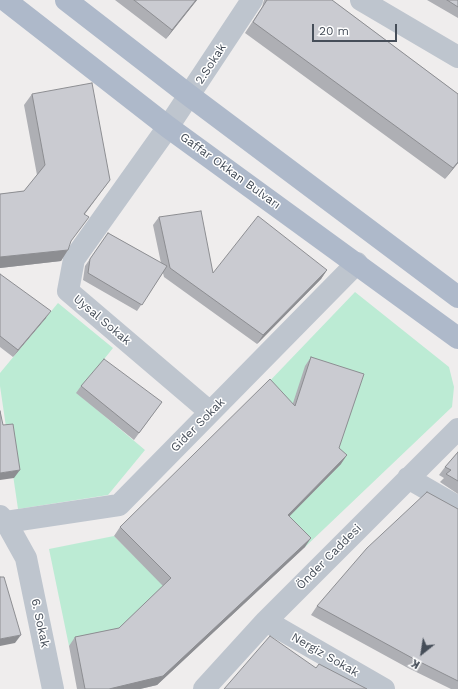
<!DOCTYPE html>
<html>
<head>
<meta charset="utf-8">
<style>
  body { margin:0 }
  #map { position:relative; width:458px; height:689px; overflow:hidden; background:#efeded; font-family:"Work Sans",sans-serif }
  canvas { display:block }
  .north { position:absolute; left:402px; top:633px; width:40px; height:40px; -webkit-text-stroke:3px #fff; paint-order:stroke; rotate:210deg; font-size:11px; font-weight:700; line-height:16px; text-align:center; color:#464e59 }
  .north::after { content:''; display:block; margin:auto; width:14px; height:18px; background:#464e59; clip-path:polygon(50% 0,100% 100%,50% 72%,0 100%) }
  .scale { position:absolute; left:312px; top:24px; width:85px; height:18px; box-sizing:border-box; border:2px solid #464e59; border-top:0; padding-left:5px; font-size:12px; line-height:14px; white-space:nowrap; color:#464e59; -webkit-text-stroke:3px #fff; paint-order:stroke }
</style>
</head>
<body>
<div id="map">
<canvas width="458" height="689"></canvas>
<div class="north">K</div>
<div class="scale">20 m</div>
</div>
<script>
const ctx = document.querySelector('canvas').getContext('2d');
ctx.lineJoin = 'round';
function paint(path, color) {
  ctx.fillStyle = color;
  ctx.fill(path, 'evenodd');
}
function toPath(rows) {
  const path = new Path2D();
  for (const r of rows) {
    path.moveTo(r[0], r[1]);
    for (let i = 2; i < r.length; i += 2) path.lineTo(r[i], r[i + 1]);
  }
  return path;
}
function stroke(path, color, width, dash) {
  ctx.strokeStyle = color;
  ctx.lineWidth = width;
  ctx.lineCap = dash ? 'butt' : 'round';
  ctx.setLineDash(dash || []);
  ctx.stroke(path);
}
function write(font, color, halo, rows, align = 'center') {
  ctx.font = font + ' "Work Sans",sans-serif';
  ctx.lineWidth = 3;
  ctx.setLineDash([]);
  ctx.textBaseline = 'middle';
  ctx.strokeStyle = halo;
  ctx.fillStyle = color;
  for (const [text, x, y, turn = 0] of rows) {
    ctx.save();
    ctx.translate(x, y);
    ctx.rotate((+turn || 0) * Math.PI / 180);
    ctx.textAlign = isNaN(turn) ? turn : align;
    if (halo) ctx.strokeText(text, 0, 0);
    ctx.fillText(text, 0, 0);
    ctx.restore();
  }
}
const green = toPath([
  [355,292,449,367,454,387,452,407,305,547,282,524,263,388],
  [58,303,113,348,77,393,145,450,108,495,18,509,0,386,0,373],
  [114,536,165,587,112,637,69,646,49,549]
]);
const minor = toPath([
  [361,0,458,57],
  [210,412,68,291,74,259,168,127,252,0],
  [408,478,458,507],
  [0,516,6,522,26,558,53,689],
  [6,522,119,505,357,263],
  [266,621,384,689],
  [204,689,266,621,458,429]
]);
const major = toPath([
  [5,0,168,127,458,338],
  [66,0,190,96,458,297]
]);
const wall = toPath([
  [115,0,197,0,166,39],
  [264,0,332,0,458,94,458,163,445,179,245,33,262,7],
  [427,0,458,0,458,18],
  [32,94,110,180,85,214,61,261,0,268,0,194,24,191,37,175,24,105],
  [159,217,213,273,327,270,321,279,257,344,164,277,163,273,137,311,83,280,85,266,108,233,161,263,153,225],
  [0,274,46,318,13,357,0,347],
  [311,357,339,448,341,464,289,516,305,547,157,685,140,689,77,689,69,646,75,637,119,628,163,586,114,536,120,527,293,403,305,366],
  [81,386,162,402,134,440,76,393],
  [458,452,458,494,440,482,444,478,439,475,445,467],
  [458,509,458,689,451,689,408,668,311,615,317,606]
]);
const shadedWall = toPath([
  [196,0,197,0,166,39,172,30],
  [458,162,458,163,445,179,453,168],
  [68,250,61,261,0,268,0,257],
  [327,270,321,279,257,344,263,335],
  [51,311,46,318,13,357,18,350],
  [347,455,341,464,282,524,288,515],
  [20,470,14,478,0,480,0,473],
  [311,538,305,547,157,685,140,689,109,689],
  [21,635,15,643,0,646,0,639]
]);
const building = toPath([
  [134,0,196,0,172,30,134,0],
  [267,0,332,0,458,94,458,162,453,168,253,22,267,0],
  [447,0,458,0,458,7,447,0],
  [92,83,110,180,84,214,89,217,71,241,68,250,0,257,0,194,24,191,45,165,32,94,92,83],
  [201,211,213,273,258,216,327,270,263,335,170,268,159,217,201,211],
  [108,233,167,266,142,305,88,273,90,259,108,233],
  [0,274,51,311,18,350,0,336,0,274],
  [311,357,364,374,339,448,347,455,288,515,311,538,163,676,109,689,85,689,75,637,119,628,171,578,120,527,270,379,295,406,311,357],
  [104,359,162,402,139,433,81,386,104,359],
  [0,411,3,425,13,424,20,470,0,473,0,411],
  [458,452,458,481,446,474,451,470,445,467,458,452],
  [427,492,458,509,458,681,414,659,317,606,367,548,427,492],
  [0,577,4,577,21,635,0,639,0,577],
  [270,636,316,668,319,664,367,689,224,689,270,636]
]);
const streetNames = [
  ["2.Sokak",211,64,-57],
  ["Gaffar Okkan Bulvarı",230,171,36],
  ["Uysal Sokak",102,320,40],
  ["Gider Sokak",198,425,-45],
  ["Önder Caddesi",329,557,-45],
  ["6. Sokak",40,623,78],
  ["Nergiz Sokak",325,655,30]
];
paint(green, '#bcebd4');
stroke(minor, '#bec5ce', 22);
stroke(major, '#aeb9ca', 22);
paint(wall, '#aeafb4');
paint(shadedWall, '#8d8e92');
paint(building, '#cacbd1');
stroke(building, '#8d8e92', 1);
write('12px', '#464e59', '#fff', streetNames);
</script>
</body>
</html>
